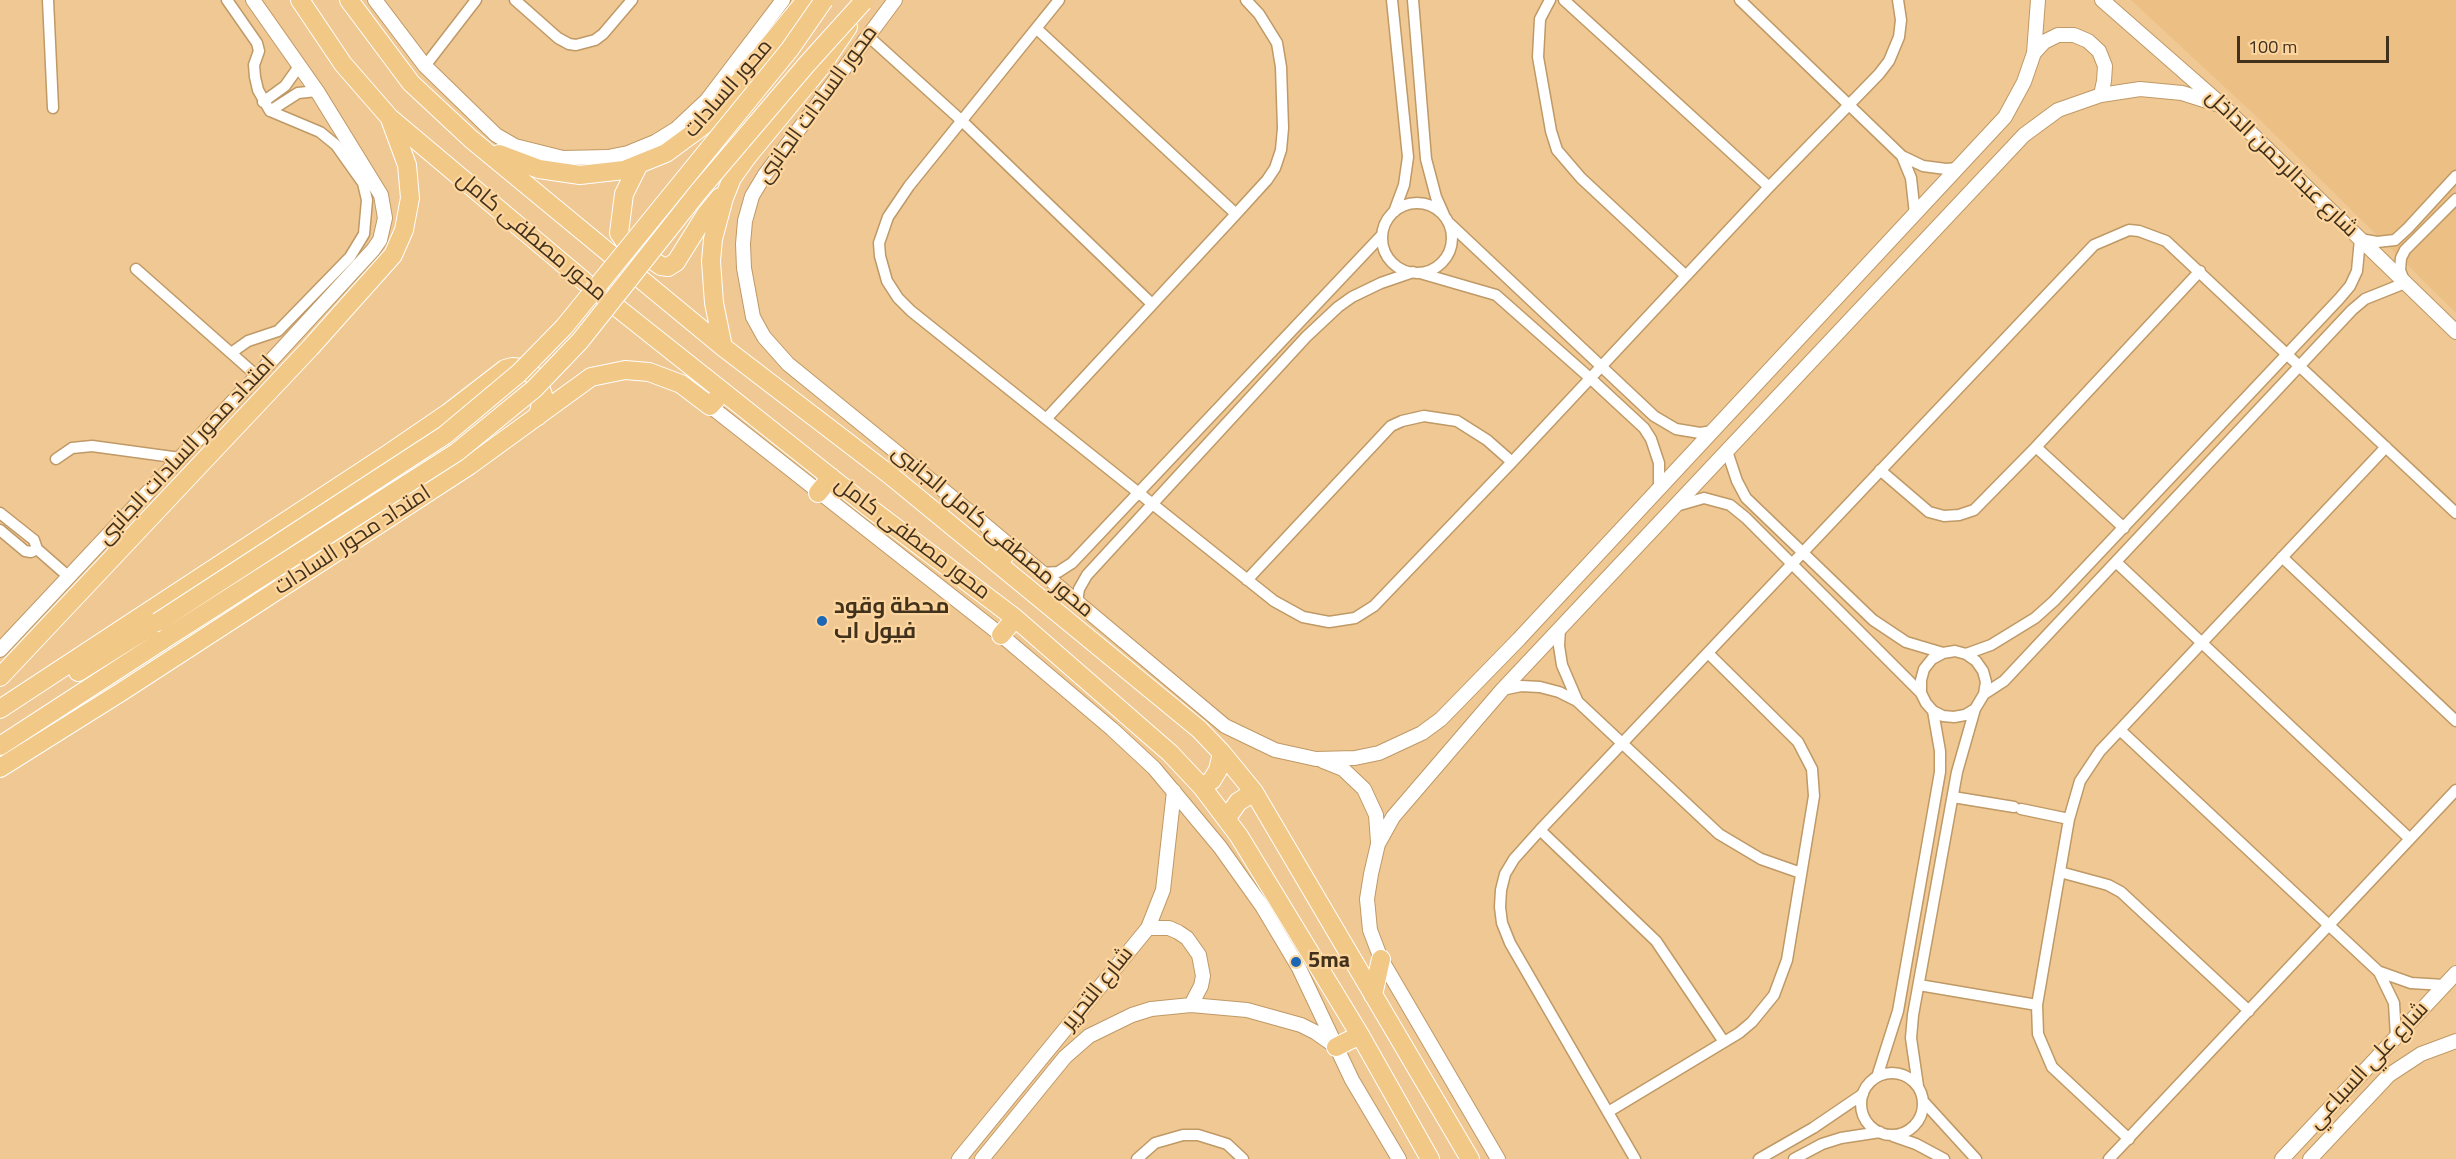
<!DOCTYPE html>
<html>
<head>
<meta charset="utf-8">
<style>
  body { margin:0 }
  #map { position:relative; width:2456px; height:1159px; overflow:hidden; background:#f0c893; font-family:"Titillium Web",sans-serif }
  canvas { display:block }
  .scale { position:absolute; left:2237px; top:36px; width:152px; height:27px; box-sizing:border-box; border:3px solid #42321c; border-top:0; padding-left:8px; font-size:18px; line-height:21px; white-space:nowrap; color:#42321c; -webkit-text-stroke:4px #fdd59f; paint-order:stroke }
</style>
</head>
<body>
<div id="map">
<canvas width="2456" height="1159"></canvas>
<div class="scale">100 m</div>
</div>
<script>
const ctx = document.querySelector('canvas').getContext('2d');
ctx.lineJoin = 'round';
function paint(path, color) {
  ctx.fillStyle = color;
  ctx.fill(path, 'evenodd');
}
function toPath(rows) {
  const path = new Path2D();
  for (const r of rows) {
    if (r.length === 3) {
      path.moveTo(r[0] + r[2], r[1]);
      path.arc(r[0], r[1], r[2], 0, 2 * Math.PI);
      continue;
    }
    path.moveTo(r[0], r[1]);
    for (let i = 2; i < r.length; i += 2) path.lineTo(r[i], r[i + 1]);
  }
  return path;
}
function stroke(path, color, width, dash) {
  ctx.strokeStyle = color;
  ctx.lineWidth = width;
  ctx.lineCap = dash ? 'butt' : 'round';
  ctx.setLineDash(dash || []);
  ctx.stroke(path);
}
function write(font, color, halo, rows, align = 'center') {
  ctx.font = font + ' "Titillium Web",Cairo,sans-serif';
  ctx.lineWidth = 4.5;
  ctx.setLineDash([]);
  ctx.textBaseline = 'middle';
  ctx.strokeStyle = halo;
  ctx.fillStyle = color;
  for (const [text, x, y, turn = 0] of rows) {
    ctx.save();
    ctx.translate(x, y);
    ctx.rotate((+turn || 0) * Math.PI / 180);
    ctx.textAlign = isNaN(turn) ? turn : align;
    if (halo) ctx.strokeText(text, 0, 0);
    ctx.fillText(text, 0, 0);
    ctx.restore();
  }
}
const built = toPath([
  [2131,0,2456,0,2456,313,2259,119]
]);
const minor = toPath([
  [48,0,53,108],
  [227,0,257,43,259,51,254,65,255,77,258,90,270,111,320,132,336,145,363,183,367,200,364,234,350,257,278,331,248,341,231,353],
  [515,0,558,38,569,44,576,45,595,40,603,34,632,0],
  [1059,0,909,186,888,217,879,243,880,256,887,281,898,298,911,311,1274,601,1303,617,1329,622,1355,618,1374,606,1512,462,1769,187,1879,74,1889,61,1899,37,1901,20,1898,0],
  [1392,0,1408,157,1404,185,1394,212],
  [1413,0,1426,159,1436,197,1444,215],
  [1550,0,1540,19,1538,57,1551,131,1557,150,1581,178,1685,275],
  [1564,0,1769,187],
  [1740,0,1902,156,1923,166,1946,169,1958,168],
  [1037,29,1236,214],
  [868,36,962,121,1152,304],
  [425,66,476,0],
  [263,102,285,86,300,65],
  [270,111,298,93,317,91],
  [1902,156,1911,178,1915,214],
  [1417,238,35],
  [1449,223,1654,416,1676,429,1700,433,1713,431],
  [136,269,257,376],
  [1420,273,1496,295,1590,378,1644,428,1651,439,1659,463,1659,489],
  [1046,419,1236,214,1267,180,1275,168,1281,150,1283,128,1281,67,1277,43,1259,14,1246,0],
  [2036,447,2124,528],
  [1727,451,1737,481,1746,498,1873,620,1906,642,1943,653],
  [56,459,72,448,92,446,180,458],
  [1880,470,1929,512,1944,516,1959,515,1974,510,2036,447,2200,271],
  [1676,506,1704,498,1730,505,1746,518,1921,693],
  [0,513,34,540,37,549,31,552,25,551,0,530],
  [37,549,69,577],
  [2282,557,2456,721],
  [2116,562,2410,839],
  [1042,573,1058,572,1072,563,1382,235],
  [1247,580,1391,426,1402,421,1424,416,1457,421,1487,440,1512,462],
  [1077,602,1079,589,1087,575,1306,337,1338,307,1352,297,1381,283,1413,272],
  [1560,628,1559,646,1562,665,1577,700],
  [1966,654,1976,661,1983,671,1986,682,1984,694,1975,709,1965,715,1954,717,1943,716,1933,711,1926,703,1921,693,1921,680,1924,669,1932,659,1943,653,1955,651,1966,654,1991,645,2035,618,2054,601,2339,299,2350,286,2357,271,2360,239,2377,242,2395,240,2408,228,2456,176],
  [1502,690,1521,686,1540,687,1559,692,1577,701,1719,834,1761,859,1801,873],
  [1984,694,2004,681,2352,310,2365,299,2405,283,2400,270,2401,258,2405,250,2456,199],
  [2120,730,2379,972,2394,1003,2396,1037],
  [1953,797,2014,807],
  [2021,809,2069,819],
  [1540,830,1656,941,1724,1042],
  [2060,872,2108,885,2121,892,2249,1011],
  [2380,972,2411,983,2444,985],
  [1919,985,2037,1005],
  [1892,1104,31],
  [1877,1077,1898,1011,1940,772,1940,751,1933,711],
  [1918,1086,1911,1038,1913,1015,1957,772,1975,709],
  [1923,1101,1976,1159],
  [1608,1112,1739,1033,1752,1022,1774,995,1787,960,1814,796,1812,769,1798,742,1708,653],
  [1893,1136,1916,1144,1944,1159],
  [2129,1139,2052,1067,2038,1034,2037,1005,2069,819,2080,781,2100,751,2386,447],
  [1137,1159,1155,1143,1183,1135,1198,1135,1227,1144,1243,1159],
  [1635,1159,1510,943,1502,923,1500,907,1501,890,1505,874,1514,859,1540,830,2094,245,2129,230,2139,231,2166,241,2456,513],
  [1759,1159,1813,1128,1863,1094],
  [1794,1159,1822,1144,1841,1138,1880,1132],
  [2109,1159,2456,790]
]);
const tertiary = toPath([
  [375,0,425,66,496,135,515,146,563,158,608,157,628,153,655,142,676,129,707,100,783,0],
  [895,0,764,176,752,196,745,221,743,244,744,268,753,317,764,337,788,364,954,499,1225,726,1275,750,1316,759,1355,758,1379,753,1422,733,1441,719,1519,639,2005,117,2024,82,2034,53,2038,0],
  [2102,0,2223,106,2456,332],
  [2034,53,2044,42,2058,35,2074,35,2088,41,2099,51,2105,66,2104,81,2101,95],
  [710,406,1001,635,1112,729,1154,768,1220,847,1262,906,1299,968,1352,1080,1399,1159],
  [0,650,257,376,373,250,380,240,385,218,381,195,317,91,253,0],
  [1323,761,1343,769,1364,789,1376,815,1378,842],
  [1148,928,1169,928,1178,932,1187,938,1199,955,1203,976,1201,986,1191,1005],
  [959,1159,1148,928,1163,890,1174,791],
  [982,1159,1065,1057,1089,1036,1132,1015,1151,1009,1191,1005,1247,1010,1301,1025,1315,1032,1335,1046],
  [1498,1159,1381,959,1370,930,1367,899,1371,874,1378,844,1393,817,1502,690,2024,135,2058,110,2101,95,2140,89,2182,93,2223,106],
  [2282,1159,2456,973],
  [2310,1159,2389,1075,2421,1054,2456,1041]
]);
const primary = toPath([
  [300,0,343,64,390,118,585,282,867,506,1015,618,1170,753,1202,787,1239,836,1360,1035,1430,1159],
  [349,0,411,83,471,139,723,347,890,475,1199,729,1222,753,1254,792,1470,1159],
  [499,154,539,169,580,175,624,170,666,153,704,125,806,0],
  [638,166,624,194,619,233,625,242,661,266,668,267,676,262,706,214,720,197],
  [723,347,714,303,711,261,713,239,724,198,732,178,747,157,821,67,848,27],
  [818,493,831,477],
  [998,564,1011,547],
  [1001,635,1015,618],
  [78,672,158,622],
  [0,677,310,348,393,255,404,230,410,198,407,165,390,119],
  [0,709,388,454,448,413,505,369,512,367,523,368,537,378,543,395,538,416],
  [0,746,163,640],
  [0,768,121,692,470,465,591,377,625,370,649,372,681,384,710,406,723,392],
  [1202,787,1212,780,1218,770,1222,753],
  [1227,818,1238,802,1254,792],
  [1373,995,1381,959],
  [1336,1047,1360,1035]
]);
const primaryBridge = toPath([
  [158,622,445,435,519,373,564,327,790,49,824,0],
  [163,640,457,452,534,389,580,341,699,191,807,64,863,2]
]);
const markers = [
  [822,621,6,"#1c66b6"],
  [1296,962,6,"#1c66b6"]
];
const streetNames = [
  ["محور السادات",729,89,-49],
  ["محور السادات الجانبى",818,105,-54],
  ["شارع عبدالرحمن الداخل",2281,164,44],
  ["محور مصطفى كامل",531,237,40],
  ["امتداد محور السادات الجانبى",187,451,-47],
  ["محور مصطفى كامل الجانبى",992,532,40],
  ["محور مصطفى كامل",912,539,37],
  ["امتداد محور السادات",353,541,-33],
  ["شارع التحرير",1098,989,-51],
  ["شارع علي السباعي",2369,1066,-47]
];
const poiNames = [
  ["محطة وقود",834,608],
  ["فيول اب",834,633],
  ["5ma",1308,962]
];
paint(built, '#ecc084');
stroke(minor, '#bf9966', 13);
stroke(tertiary, '#bf9966', 16);
stroke(primary, '#fff', 20);
stroke(minor, '#fff', 10);
stroke(tertiary, '#fff', 14);
stroke(primary, '#f2c886', 18);
stroke(primaryBridge, '#fff', 20, []);
stroke(primaryBridge, '#f2c886', 18);
for (const [x, y, r, color] of markers) {
  const dot = new Path2D();
  dot.arc(x, y, r, 0, 2 * Math.PI);
  ctx.fillStyle = color;
  ctx.fill(dot);
  stroke(dot, '#fdd59f', 2);
}
write('22px', '#42321c', '#fdd59f', streetNames);
write('bold 22px', '#42321c', '#fdd59f', poiNames, 'left');
</script>
</body>
</html>
